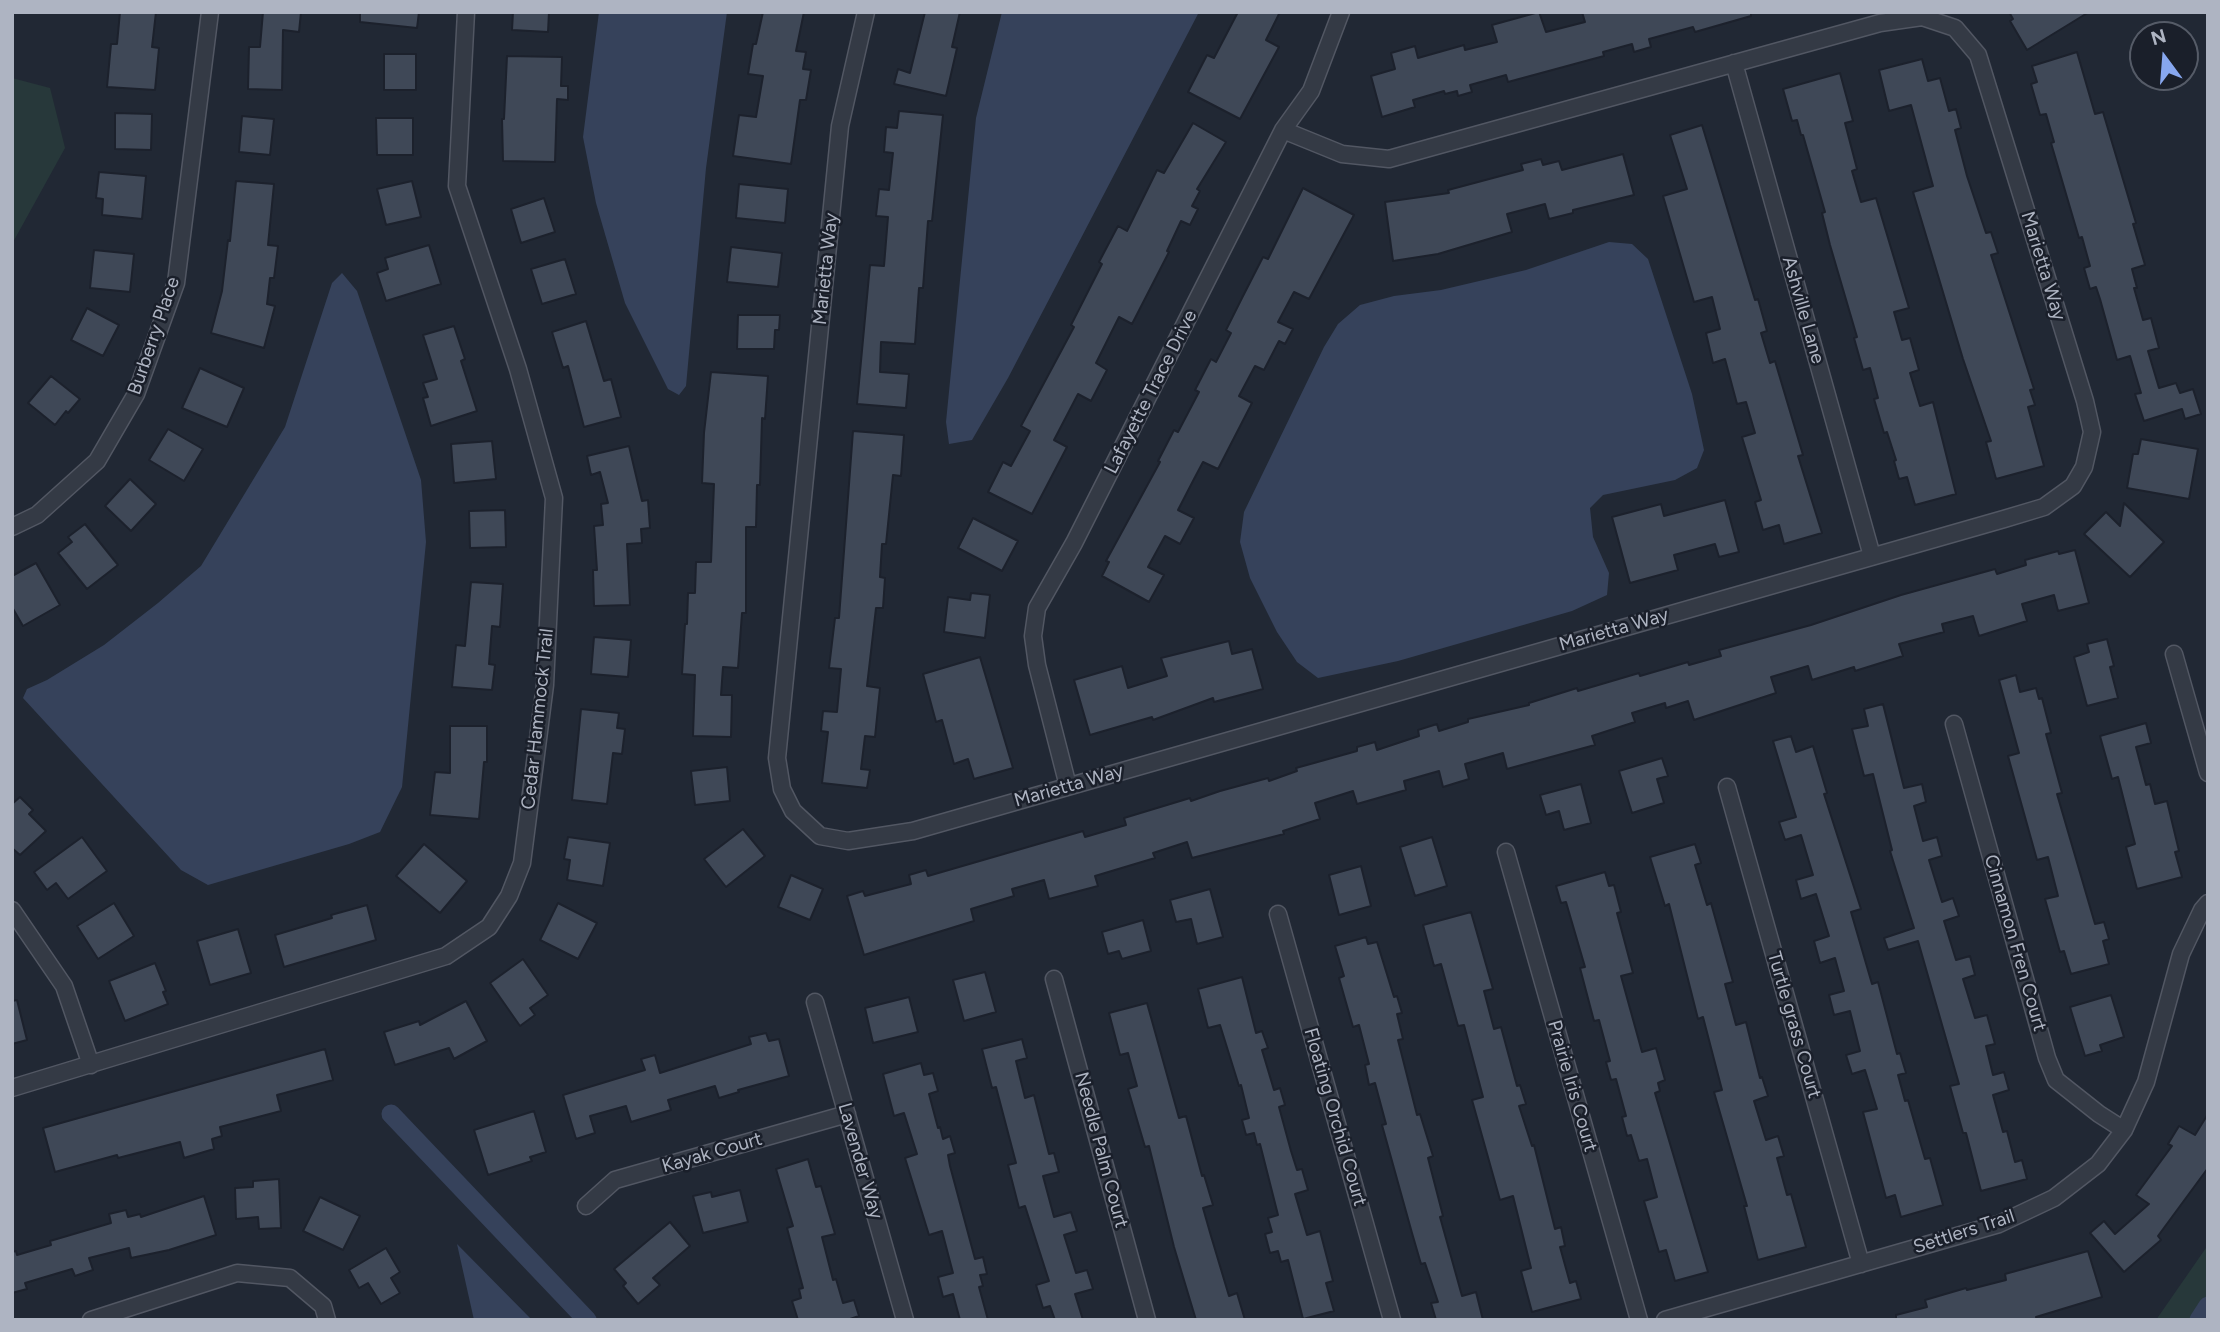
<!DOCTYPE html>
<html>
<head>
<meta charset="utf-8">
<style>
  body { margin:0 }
  #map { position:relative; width:2220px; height:1332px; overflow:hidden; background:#212834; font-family:Figtree,sans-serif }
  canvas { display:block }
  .frame { position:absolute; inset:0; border:14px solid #aeb4c2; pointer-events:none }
  .north { position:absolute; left:2129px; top:21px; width:70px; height:70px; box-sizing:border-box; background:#1a1f2a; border:2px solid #555b67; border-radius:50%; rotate:344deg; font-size:19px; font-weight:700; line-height:28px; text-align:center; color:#aeb4c2 }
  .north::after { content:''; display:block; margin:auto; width:24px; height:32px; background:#87a7ef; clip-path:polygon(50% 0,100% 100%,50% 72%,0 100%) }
</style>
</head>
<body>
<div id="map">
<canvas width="2220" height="1332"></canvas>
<div class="frame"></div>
<div class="north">N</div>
</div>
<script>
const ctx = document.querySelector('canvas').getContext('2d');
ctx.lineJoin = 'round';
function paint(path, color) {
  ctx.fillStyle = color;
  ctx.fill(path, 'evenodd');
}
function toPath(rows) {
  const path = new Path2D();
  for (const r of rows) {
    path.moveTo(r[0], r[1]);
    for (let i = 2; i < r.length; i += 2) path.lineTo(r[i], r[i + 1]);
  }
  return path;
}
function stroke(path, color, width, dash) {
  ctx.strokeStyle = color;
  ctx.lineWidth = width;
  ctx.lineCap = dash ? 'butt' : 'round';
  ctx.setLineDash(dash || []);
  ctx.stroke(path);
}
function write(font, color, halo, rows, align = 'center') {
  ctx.font = font + ' Figtree,sans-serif';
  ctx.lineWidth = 5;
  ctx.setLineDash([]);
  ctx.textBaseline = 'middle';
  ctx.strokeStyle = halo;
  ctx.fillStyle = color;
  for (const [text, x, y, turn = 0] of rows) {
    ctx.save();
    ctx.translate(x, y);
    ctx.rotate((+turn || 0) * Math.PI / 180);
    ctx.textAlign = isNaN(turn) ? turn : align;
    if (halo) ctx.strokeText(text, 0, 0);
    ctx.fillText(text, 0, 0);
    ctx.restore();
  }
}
const green = toPath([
  [12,78,50,88,65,148,12,244],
  [2208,1245,2208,1320,2156,1320]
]);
const water = toPath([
  [599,12,727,12,706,168,686,386,679,395,668,389,625,303,596,203,583,137],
  [1002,12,1199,12,1008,378,972,440,949,444,946,422,976,118],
  [1609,242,1632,244,1648,259,1692,394,1704,450,1697,468,1675,480,1603,495,1590,508,1593,537,1609,573,1607,595,1572,611,1398,661,1318,678,1297,662,1277,632,1250,578,1240,542,1244,512,1324,347,1338,324,1360,305,1394,296,1441,290,1526,270],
  [342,273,357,291,421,480,426,542,402,787,380,832,349,844,208,885,181,870,23,698,27,689,47,680,104,645,158,603,201,566,285,427,332,283],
  [457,1244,532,1320,474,1320]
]);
const canal = toPath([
  [391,1114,587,1320],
  [2199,1320,2208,1306]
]);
const building = toPath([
  [120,12,156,12,152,47,159,48,155,90,107,87,111,44,117,44,120,12],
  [263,12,301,12,299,32,283,30,282,90,248,89,249,47,260,47,263,12],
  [360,12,419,12,417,28,360,22,360,12],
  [513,12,549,12,548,32,512,30,513,12],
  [763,12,804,12,796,51,806,52,803,69,811,70,806,100,800,100,791,164,733,156,739,115,756,117,763,76,748,74,753,44,756,44,763,12],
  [925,12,960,12,952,47,957,48,946,96,894,84,898,69,910,73,925,12],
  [1238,12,1280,12,1266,40,1279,47,1240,119,1188,92,1207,55,1214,58,1238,12],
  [1539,12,1546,32,1585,22,1582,12,1751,12,1751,16,1695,32,1693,27,1649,39,1651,47,1634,52,1632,44,1603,52,1604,56,1508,82,1506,75,1470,85,1472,92,1458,96,1457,91,1445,94,1444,91,1413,100,1415,107,1382,117,1371,76,1395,69,1391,53,1415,46,1418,58,1464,45,1465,50,1497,42,1492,25,1539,12],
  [2009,12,2089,12,2027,50,2010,21,2013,19,2009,12],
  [2077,52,2095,114,2103,112,2136,223,2133,224,2145,265,2132,269,2137,288,2134,288,2143,320,2151,318,2159,348,2148,351,2159,388,2176,383,2180,393,2193,389,2201,414,2185,419,2182,409,2144,421,2135,394,2141,393,2130,356,2117,360,2100,299,2096,287,2090,289,2084,268,2090,266,2082,237,2079,238,2051,143,2054,142,2046,114,2040,115,2031,84,2037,82,2032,66,2077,52],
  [384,54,416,54,416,90,384,90,384,54],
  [507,56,562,57,561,86,568,86,568,100,557,99,555,162,503,161,502,119,504,119,507,56],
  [1922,59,1928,81,1940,78,1949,111,1956,109,1961,128,1955,130,1967,176,1986,233,1991,232,1998,253,1991,255,2034,389,2030,390,2035,405,2028,407,2044,466,1996,479,1986,442,1991,441,1963,359,1913,192,1933,186,1911,105,1889,111,1879,70,1922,59],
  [1840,73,1853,121,1845,123,1857,169,1852,171,1861,202,1876,198,1909,308,1894,312,1902,340,1910,338,1919,370,1910,373,1920,406,1933,402,1956,494,1915,505,1907,477,1899,479,1894,461,1896,460,1887,432,1884,433,1874,399,1878,398,1870,368,1863,370,1854,338,1857,337,1830,245,1822,213,1825,212,1803,135,1801,135,1797,120,1792,121,1783,89,1840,73],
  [899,111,943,115,932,221,928,221,923,288,919,288,915,344,881,342,880,372,909,374,906,408,857,404,870,265,884,266,888,217,876,216,879,189,889,190,893,153,884,152,886,127,897,128,899,111],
  [115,113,152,114,151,150,115,149,115,113],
  [242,116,274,119,270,155,239,152,242,116],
  [376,118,413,118,413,155,377,155,376,118],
  [1193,123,1226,142,1197,189,1200,191,1192,206,1198,209,1190,225,1181,221,1167,251,1169,252,1132,324,1119,317,1096,363,1107,370,1091,401,1078,394,1054,440,1067,447,1032,514,988,492,1003,462,1011,466,1030,431,1021,426,1074,327,1071,325,1102,264,1099,262,1118,226,1127,231,1157,170,1164,173,1193,123],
  [1702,125,1755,300,1758,299,1767,331,1761,333,1770,363,1775,361,1803,455,1798,456,1822,533,1784,544,1779,525,1763,530,1755,502,1761,500,1742,437,1755,433,1746,402,1737,404,1725,359,1713,363,1706,333,1720,329,1712,297,1694,302,1663,196,1687,189,1670,135,1702,125],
  [1623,154,1634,195,1573,210,1573,213,1549,219,1545,204,1507,214,1512,232,1438,254,1393,261,1385,202,1449,193,1448,190,1523,170,1521,164,1541,159,1543,165,1559,161,1562,170,1623,154],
  [99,172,146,176,142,219,102,215,103,199,96,198,99,172],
  [236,181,274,184,268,245,278,246,274,278,270,278,267,304,275,306,264,348,211,333,222,291,228,240,230,241,236,181],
  [412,181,421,217,386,225,377,189,412,181],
  [739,184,788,189,785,223,736,218,739,184],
  [1303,188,1354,215,1309,299,1294,292,1278,322,1293,329,1285,344,1279,341,1264,370,1255,366,1239,396,1252,403,1218,469,1203,462,1194,479,1178,510,1194,518,1180,544,1165,536,1148,567,1164,575,1149,602,1102,576,1109,562,1106,561,1160,462,1158,461,1174,430,1178,432,1199,392,1195,390,1211,359,1216,362,1231,333,1226,330,1242,298,1263,257,1268,259,1303,188],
  [544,198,555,232,521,243,511,209,544,198],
  [429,245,441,284,386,301,377,273,388,269,385,258,429,245],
  [731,247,782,253,778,287,727,282,731,247],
  [94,250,134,254,130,292,90,288,94,250],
  [565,259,576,294,542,304,531,269,565,259],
  [87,308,119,325,103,356,71,340,87,308],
  [738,315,780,315,779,330,775,330,774,349,737,349,738,315],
  [586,321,604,381,611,379,621,417,584,427,568,366,563,368,552,332,586,321],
  [454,326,465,359,461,361,477,411,431,426,423,398,428,397,423,383,437,379,423,335,454,326],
  [200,368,244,388,227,427,182,408,200,368],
  [711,372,768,376,765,419,762,418,760,485,757,485,756,527,746,527,746,613,742,613,738,668,723,667,721,695,732,695,731,737,693,736,695,675,682,674,685,624,687,624,688,593,695,593,696,562,711,562,714,484,702,483,704,433,711,372],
  [51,376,80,399,68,413,66,411,55,425,28,403,51,376],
  [168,429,203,449,184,481,149,460,168,429],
  [853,431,904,435,901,476,893,475,886,544,882,544,880,577,885,578,883,608,876,608,867,686,880,688,875,737,865,736,861,769,870,770,867,788,822,783,828,732,821,731,823,711,837,712,841,669,829,668,835,618,839,618,853,431],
  [2141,439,2198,449,2189,499,2127,488,2133,454,2138,454,2141,439],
  [492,441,496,479,454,483,451,444,492,441],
  [629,446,642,501,648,500,650,528,641,529,642,543,627,544,630,605,594,606,593,570,597,570,594,526,603,525,601,504,608,503,600,472,591,475,587,456,629,446],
  [130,479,156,504,131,531,105,506,130,479],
  [1725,500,1739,552,1719,557,1715,544,1674,555,1678,570,1630,583,1612,517,1661,504,1664,516,1725,500],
  [2124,503,2164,542,2130,577,2084,534,2106,512,2120,526,2124,503],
  [505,510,506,547,470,548,469,511,505,510],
  [973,518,1018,541,1002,571,958,548,973,518],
  [85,524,118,565,87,589,58,553,72,542,68,537,85,524],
  [2075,550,2089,603,2058,611,2054,595,2022,604,2027,621,1979,636,1973,616,1942,624,1944,632,1899,644,1903,656,1855,671,1854,667,1812,680,1808,666,1771,677,1776,693,1694,720,1688,701,1666,708,1665,703,1632,713,1635,722,1592,736,1595,745,1507,769,1503,753,1465,764,1469,779,1443,787,1439,771,1404,781,1406,790,1357,804,1353,791,1315,803,1320,819,1283,831,1284,834,1192,858,1187,842,1153,853,1155,858,1095,876,1098,886,1049,899,1044,880,1012,889,1014,896,971,909,974,921,864,955,847,896,863,891,865,896,911,884,909,875,926,870,928,876,1083,831,1085,837,1126,825,1124,818,1190,798,1191,801,1220,791,1268,778,1269,781,1297,771,1296,768,1357,751,1357,747,1375,742,1377,750,1419,736,1418,730,1437,724,1439,731,1468,722,1468,719,1529,705,1529,703,1577,688,1578,691,1639,673,1640,676,1688,662,1689,665,1721,656,1719,650,1811,625,1901,595,1995,569,1997,574,2026,565,2025,560,2058,551,2059,554,2075,550],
  [36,563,60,605,23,626,12,607,12,576,36,563],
  [471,582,503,584,500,627,492,626,489,664,495,665,492,690,452,687,456,645,465,646,471,582],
  [971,593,990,595,985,638,944,632,948,597,970,600,971,593],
  [594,637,631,640,628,677,591,674,594,637],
  [2107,639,2114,666,2110,667,2118,698,2087,706,2074,657,2089,652,2087,644,2107,639],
  [1229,641,1232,654,1252,649,1263,689,1214,702,1213,698,1153,720,1152,717,1090,735,1074,680,1122,666,1128,688,1167,676,1161,658,1229,641],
  [980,657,1013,768,974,779,968,759,954,764,942,720,936,722,923,674,980,657],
  [2016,675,2020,692,2036,688,2039,699,2042,698,2051,733,2046,734,2062,793,2057,794,2095,924,2104,922,2109,939,2103,941,2109,964,2071,974,2064,951,2060,952,2045,899,2058,896,2048,857,2037,860,2008,756,2019,753,1999,680,2016,675],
  [1883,704,1904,788,1922,784,1926,802,1914,806,1923,841,1937,837,1942,856,1929,860,1942,902,1953,898,1959,916,1944,921,1956,960,1970,956,1975,975,1963,979,1975,1018,1987,1015,1995,1044,1986,1046,1993,1075,2004,1072,2009,1090,1993,1095,2003,1132,2007,1131,2015,1162,2022,1160,2027,1179,1981,1191,1966,1133,1963,1133,1950,1086,1959,1084,1918,941,1888,950,1884,938,1914,928,1890,851,1892,850,1873,774,1864,776,1852,729,1868,726,1864,709,1883,704],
  [581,709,619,713,617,728,625,729,622,754,613,753,607,804,572,800,581,709],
  [2146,723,2151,743,2136,747,2146,785,2150,784,2155,804,2167,801,2179,851,2175,852,2182,877,2137,889,2126,847,2135,844,2118,777,2112,779,2100,736,2146,723],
  [450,726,487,726,487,762,484,762,479,819,430,815,435,772,450,773,450,726],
  [1791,736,1796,752,1813,746,1827,793,1824,794,1861,909,1851,912,1872,984,1878,982,1897,1054,1900,1053,1906,1073,1898,1075,1905,1101,1908,1100,1925,1159,1930,1158,1943,1205,1901,1217,1895,1195,1886,1198,1863,1112,1877,1109,1865,1070,1852,1074,1846,1055,1860,1051,1850,1011,1834,1015,1829,995,1844,991,1835,958,1820,963,1814,941,1829,936,1816,894,1801,899,1796,880,1813,875,1801,835,1785,840,1779,822,1796,817,1773,741,1791,736],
  [1662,758,1668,776,1657,779,1664,803,1632,813,1619,771,1662,758],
  [727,767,730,801,695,805,691,771,727,767],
  [1581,784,1591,823,1564,830,1559,811,1546,815,1540,795,1581,784],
  [20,797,33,810,29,814,46,831,20,855,12,848,12,804,20,797],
  [743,829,765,856,726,887,704,859,743,829],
  [82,837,107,871,68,899,56,883,47,890,34,872,82,837],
  [568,837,610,843,603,886,567,880,570,860,564,859,568,837],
  [1432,837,1447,886,1415,896,1400,847,1432,837],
  [424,844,467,881,440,913,396,876,424,844],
  [1695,844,1701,863,1695,865,1707,905,1711,903,1733,982,1725,984,1736,1025,1746,1022,1760,1078,1762,1077,1768,1096,1754,1101,1766,1140,1778,1136,1784,1156,1777,1158,1787,1195,1791,1194,1806,1247,1758,1260,1744,1206,1747,1206,1714,1092,1722,1090,1703,1017,1698,1019,1669,904,1665,906,1650,857,1695,844],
  [1361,866,1371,906,1339,915,1329,875,1361,866],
  [1605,872,1609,886,1614,885,1621,912,1617,913,1633,973,1621,976,1642,1052,1656,1048,1665,1080,1658,1083,1660,1091,1655,1093,1708,1272,1675,1281,1666,1250,1659,1252,1644,1201,1657,1197,1647,1159,1639,1161,1631,1135,1627,1136,1622,1117,1626,1116,1616,1079,1611,1080,1606,1062,1610,1061,1599,1020,1594,1021,1580,968,1585,967,1566,902,1561,903,1556,886,1605,872],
  [791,875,823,889,810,920,778,907,791,875],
  [1210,889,1223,937,1197,944,1191,919,1176,922,1170,900,1210,889],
  [114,903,134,936,98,959,77,926,114,903],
  [558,903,597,923,578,959,540,940,558,903],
  [367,905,376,940,284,967,275,935,332,918,331,915,367,905],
  [1471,912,1493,989,1484,991,1494,1029,1501,1027,1517,1086,1520,1085,1526,1104,1519,1106,1532,1146,1534,1145,1555,1229,1561,1227,1565,1246,1560,1247,1570,1283,1576,1281,1581,1299,1532,1312,1521,1271,1531,1268,1513,1196,1500,1200,1472,1100,1483,1097,1464,1025,1458,1026,1441,964,1434,966,1423,925,1471,912],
  [1143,920,1151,951,1122,959,1119,951,1108,954,1102,932,1143,920],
  [238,929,251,973,210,985,197,941,238,929],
  [1366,937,1368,944,1377,942,1394,997,1397,996,1402,1013,1397,1014,1403,1039,1398,1040,1417,1115,1420,1114,1433,1156,1428,1158,1443,1216,1440,1217,1462,1296,1476,1292,1483,1320,1436,1320,1431,1303,1438,1302,1425,1263,1421,1264,1412,1233,1382,1125,1386,1124,1375,1083,1369,1085,1365,1065,1369,1064,1359,1025,1353,1027,1339,978,1344,976,1335,946,1366,937],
  [523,959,548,995,530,1008,535,1015,520,1026,490,983,523,959],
  [155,963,166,991,163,992,168,1004,125,1021,109,981,155,963],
  [985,972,996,1012,964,1021,953,980,985,972],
  [1242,977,1256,1033,1262,1031,1268,1048,1262,1050,1274,1090,1280,1088,1285,1105,1279,1107,1291,1151,1297,1170,1302,1169,1308,1190,1295,1194,1307,1235,1320,1231,1333,1281,1326,1283,1334,1311,1303,1319,1288,1260,1281,1262,1278,1251,1270,1253,1265,1234,1272,1232,1268,1218,1278,1215,1260,1144,1257,1145,1254,1133,1246,1135,1242,1120,1249,1118,1241,1085,1239,1086,1220,1025,1208,1028,1198,989,1242,977],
  [2111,995,2124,1037,2100,1045,2102,1051,2085,1056,2070,1007,2111,995],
  [909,997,918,1032,873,1043,865,1008,909,997],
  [17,1000,27,1040,12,1044,12,1001,17,1000],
  [466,1001,487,1041,454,1059,449,1048,395,1065,384,1032,419,1021,420,1025,466,1001],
  [1147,1003,1179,1118,1186,1116,1202,1176,1204,1175,1213,1205,1203,1208,1211,1236,1229,1296,1237,1293,1245,1320,1196,1320,1174,1247,1149,1146,1145,1147,1128,1089,1137,1086,1128,1053,1120,1055,1109,1013,1147,1003],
  [766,1033,769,1041,779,1039,789,1076,738,1090,739,1092,719,1098,715,1086,668,1100,671,1110,631,1122,626,1106,590,1116,595,1133,576,1139,563,1095,645,1070,641,1059,655,1055,660,1073,751,1044,749,1037,766,1033],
  [1022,1039,1027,1058,1016,1061,1025,1098,1034,1095,1049,1154,1054,1153,1059,1172,1043,1176,1054,1217,1071,1212,1077,1231,1064,1235,1076,1273,1087,1270,1093,1289,1075,1294,1083,1320,1055,1320,1050,1306,1043,1308,1036,1285,1049,1281,1025,1206,1019,1208,1008,1165,1016,1163,996,1087,992,1088,982,1049,1022,1039],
  [325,1049,333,1080,277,1095,281,1111,220,1127,222,1136,212,1139,214,1149,184,1158,180,1142,118,1158,117,1155,55,1172,43,1128,325,1049],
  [921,1063,924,1075,933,1073,938,1091,929,1094,938,1128,940,1127,943,1139,950,1136,955,1153,948,1155,950,1166,975,1259,983,1257,987,1274,980,1275,983,1286,979,1287,988,1320,960,1320,953,1294,943,1297,938,1277,953,1273,942,1231,929,1235,905,1158,917,1154,904,1113,894,1116,883,1074,921,1063],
  [534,1111,546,1152,530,1157,532,1161,488,1175,474,1130,534,1111],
  [2208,1114,2208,1168,2158,1236,2161,1240,2124,1272,2090,1233,2104,1221,2115,1234,2149,1204,2136,1195,2172,1146,2168,1144,2179,1126,2195,1135,2208,1114],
  [808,1159,816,1187,821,1186,835,1234,822,1237,833,1280,836,1279,843,1303,854,1300,859,1316,847,1320,798,1320,792,1301,801,1298,799,1289,803,1288,787,1228,793,1226,776,1169,808,1159],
  [279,1179,281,1228,259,1229,258,1217,236,1219,235,1188,253,1187,253,1181,279,1179],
  [740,1190,748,1222,703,1233,693,1196,711,1192,712,1197,740,1190],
  [204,1196,216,1235,169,1250,131,1258,129,1248,89,1258,93,1270,75,1276,72,1269,25,1283,27,1289,12,1293,12,1252,16,1251,17,1255,51,1245,50,1241,111,1223,109,1214,126,1210,128,1217,140,1214,141,1217,204,1196],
  [320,1197,360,1216,343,1250,303,1231,320,1197],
  [670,1222,690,1246,653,1278,660,1285,638,1304,623,1286,626,1283,614,1269,670,1222],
  [386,1248,400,1272,391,1278,400,1293,381,1304,368,1283,359,1288,349,1270,386,1248],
  [2088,1251,2102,1297,2036,1317,2037,1320,1896,1320,1896,1315,1927,1307,1925,1300,1966,1288,1967,1290,2006,1280,2005,1274,2088,1251]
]);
const street = toPath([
  [866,12,840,126,777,758,782,789,793,811,820,836,848,841,913,831,2004,519,2044,507,2073,486,2084,467,2092,432,2085,401,1978,55,1955,28,1922,17,1880,23,1389,159,1342,154,1283,130],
  [1734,63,1872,556],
  [12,527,37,515,97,461,136,394,176,283,210,12],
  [2174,654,2208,773],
  [1954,724,2047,1058,2056,1080,2099,1114,2124,1130],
  [1068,786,1037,665,1033,636,1037,608,1074,543,1283,130,1311,91,1341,12],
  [1727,787,1861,1264],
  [1506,852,1639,1320],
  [12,910,64,986,91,1065],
  [1278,914,1392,1320],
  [1054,979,1147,1320],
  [815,1002,905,1320],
  [12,1088,446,956,489,927,509,896,522,863,545,685,554,498,518,369,457,186,466,12],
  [586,1206,615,1180,847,1114],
  [91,1320,237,1273,290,1278,323,1306,327,1320],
  [1665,1320,1999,1224,2054,1198,2098,1164,2124,1130,2146,1082,2181,954,2202,910,2208,903]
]);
const streetNames = [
  ["Marietta Way",2043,266,73],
  ["Marietta Way",826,269,-84],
  ["Ashville Lane",1803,310,74],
  ["Burberry Place",154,336,-71],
  ["Lafayette Trace Drive",1151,392,-63],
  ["Marietta Way",1614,630,-16],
  ["Cedar Hammock Trail",538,719,-84],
  ["Marietta Way",1069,786,-16],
  ["Cinnamon Fren Court",2015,943,74],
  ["Turtle grass Court",1794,1025,74],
  ["Prairie Iris Court",1572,1086,74],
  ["Floating Orchid Court",1335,1117,74],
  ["Needle Palm Court",1101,1150,75],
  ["Kayak Court",712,1153,-16],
  ["Lavender Way",860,1161,74],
  ["Settlers Trail",1964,1232,-18]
];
paint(green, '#27383a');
paint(water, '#36425b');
stroke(canal, '#36425b', 19);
paint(building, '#3f4857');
stroke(building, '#1c212c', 2);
stroke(street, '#525763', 19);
stroke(street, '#343a45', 16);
write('19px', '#aeb4c2', '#1a1f2a', streetNames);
</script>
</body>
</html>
